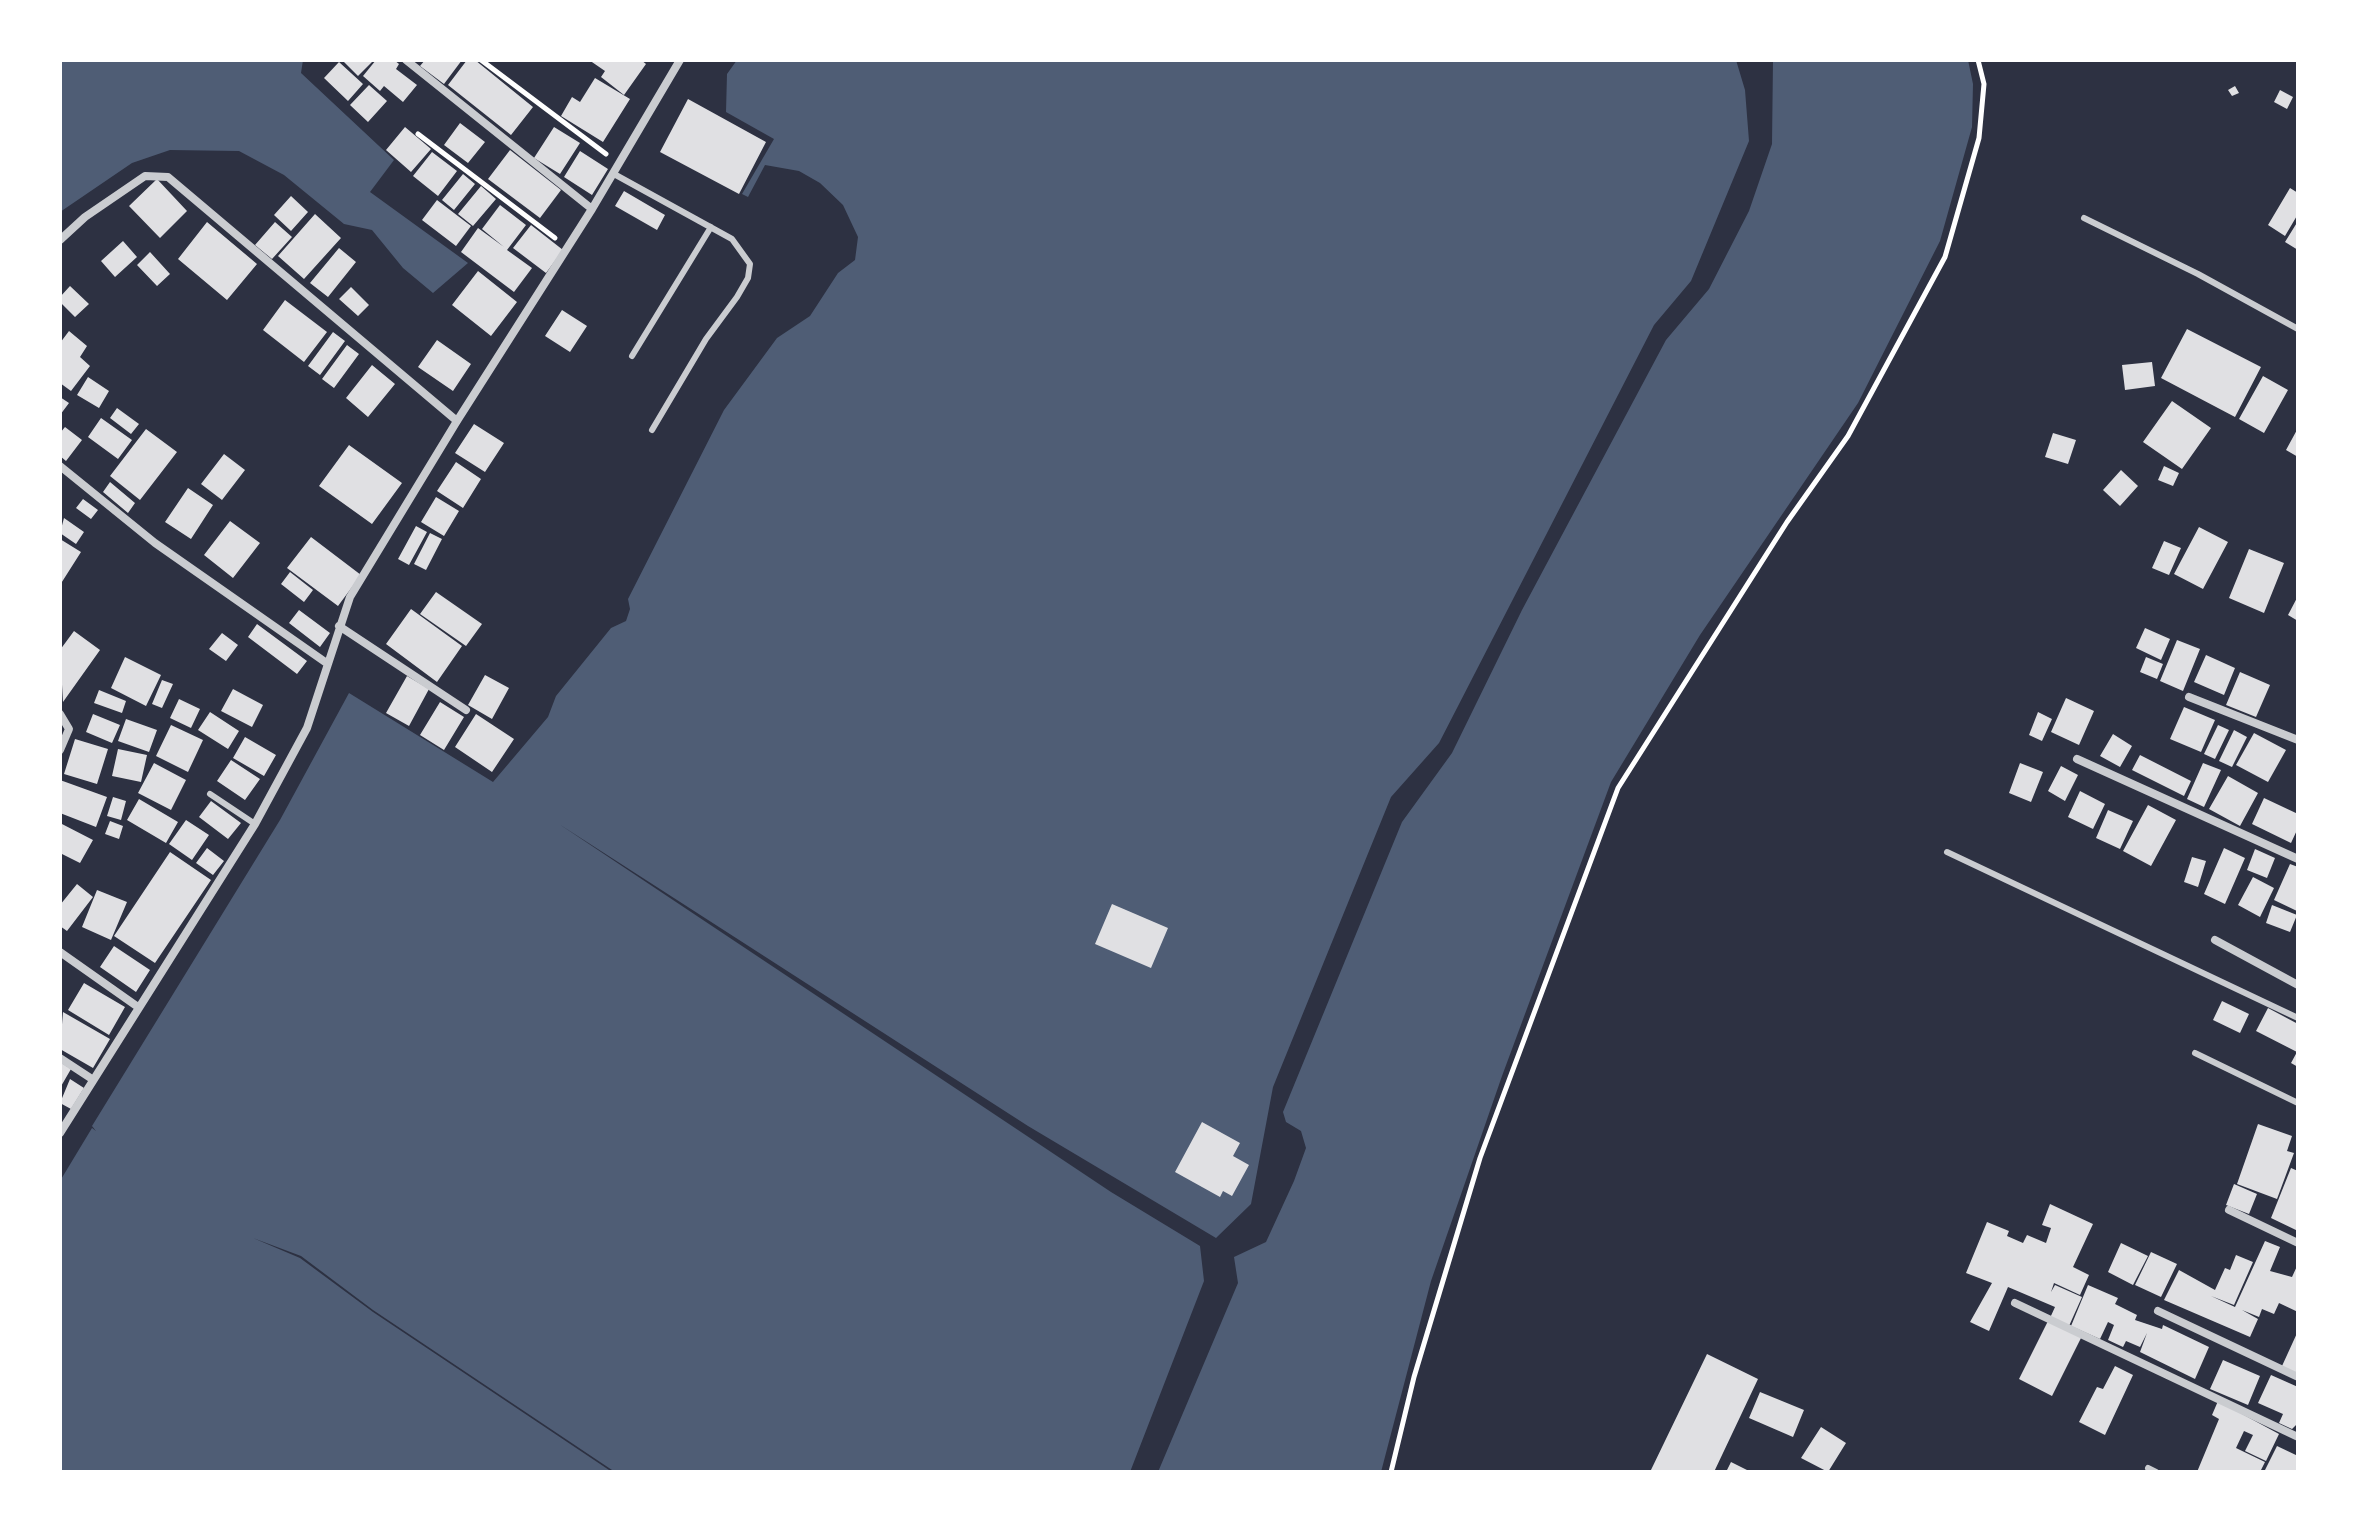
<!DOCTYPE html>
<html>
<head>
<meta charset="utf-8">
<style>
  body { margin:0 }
  #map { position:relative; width:2358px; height:1532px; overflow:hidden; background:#2d3142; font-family:"Fira Sans Condensed",sans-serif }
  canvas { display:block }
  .frame { position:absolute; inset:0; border:62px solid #fff; pointer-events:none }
</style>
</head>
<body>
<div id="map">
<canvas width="2358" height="1532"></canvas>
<div class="frame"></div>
</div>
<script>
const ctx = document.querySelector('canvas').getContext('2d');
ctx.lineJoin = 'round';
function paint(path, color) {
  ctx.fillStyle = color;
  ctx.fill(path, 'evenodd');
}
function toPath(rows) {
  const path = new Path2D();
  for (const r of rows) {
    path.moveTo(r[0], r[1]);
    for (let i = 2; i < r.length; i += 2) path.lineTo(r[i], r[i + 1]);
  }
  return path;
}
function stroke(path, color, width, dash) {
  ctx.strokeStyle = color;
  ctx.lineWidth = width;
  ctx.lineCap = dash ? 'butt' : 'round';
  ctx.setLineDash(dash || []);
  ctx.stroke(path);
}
const water = toPath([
  [60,60,303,60,301,73,394,160,370,192,468,263,433,293,403,268,372,230,344,224,284,175,239,151,170,150,132,163,60,212],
  [737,60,1736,60,1745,90,1749,141,1691,281,1654,325,1439,743,1391,797,1273,1087,1251,1204,1216,1238,1028,1126,559,824,1111,1192,1200,1246,1204,1281,1130,1472,615,1472,373,1310,301,1256,253,1238,300,1258,373,1312,612,1472,60,1472,60,1181,92,1128,96,1131,92,1126,280,820,349,693,493,782,548,717,556,696,611,628,626,621,630,609,628,599,724,410,777,338,810,316,838,273,855,260,858,237,843,205,820,183,799,171,765,165,748,197,742,194,774,139,726,112,727,74],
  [1773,60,1968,60,1973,84,1972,127,1940,241,1858,403,1700,635,1611,782,1502,1076,1431,1281,1381,1472,1158,1472,1238,1283,1234,1257,1266,1242,1294,1181,1306,1148,1301,1131,1286,1122,1283,1112,1402,822,1452,753,1522,610,1666,340,1709,289,1749,211,1772,144]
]);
const building = toPath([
  [342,60,374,60,358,76],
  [376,60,394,60,399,64,396,69,417,85,403,102,384,86,380,91,363,76],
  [425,60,462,60,444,84,420,66],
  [467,60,475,60,533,107,511,135,448,85],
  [589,60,641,60,646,64,624,95,601,77,605,71],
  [339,62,363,84,348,101,324,78],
  [595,78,630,99,603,142,561,116,572,97,580,102],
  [369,85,387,101,368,122,350,105],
  [2235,86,2239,93,2232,96,2228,90],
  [2280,90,2293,97,2287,109,2274,102],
  [688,99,766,142,739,194,660,152],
  [460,123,485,142,468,163,444,145],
  [405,127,431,149,411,172,386,150],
  [554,127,580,143,560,174,534,158],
  [510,150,561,190,540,218,488,179],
  [580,151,608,169,592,195,564,177],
  [432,152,457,171,438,196,413,176],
  [463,174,475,184,454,210,442,200],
  [157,179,187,211,160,238,129,206],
  [481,186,496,199,473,226,458,214],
  [2290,188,2298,193,2298,214,2285,236,2268,225],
  [624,191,665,215,657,230,615,206],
  [291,196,308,212,291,231,274,215],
  [437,200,471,226,456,246,422,220],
  [500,205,526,225,507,250,532,268,514,292,461,252,478,228,504,247,482,229],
  [315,214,341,238,304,279,278,256],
  [2298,221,2298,250,2285,242],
  [207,222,257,264,227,300,178,259],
  [275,222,292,237,272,259,255,245],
  [531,225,563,250,546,273,513,248],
  [123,241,137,257,115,277,101,261],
  [339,248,356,262,328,297,310,283],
  [150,252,170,274,157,286,137,265],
  [478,271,517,302,491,336,452,305],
  [70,286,89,304,75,317,60,302,60,297],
  [351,287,369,305,358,316,339,299],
  [285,300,327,332,304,362,263,330],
  [562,310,587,326,570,352,545,336],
  [2187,329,2261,367,2235,417,2161,378],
  [69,331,87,346,80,357,90,366,71,391,60,383,60,343],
  [333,332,345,341,320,375,308,366],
  [437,340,471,364,453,391,418,367],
  [347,345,359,354,334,388,322,379],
  [2152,362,2155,386,2125,390,2122,365],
  [372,365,395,384,368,417,346,398],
  [2263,376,2288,390,2264,433,2239,419],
  [88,377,109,391,99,408,77,395],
  [60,397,69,403,60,415],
  [2172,401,2211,428,2182,469,2143,442],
  [117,408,139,424,131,434,110,418],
  [101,418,132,440,118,459,88,437],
  [474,424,504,443,485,472,455,453],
  [65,427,82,440,66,461,60,456,60,433],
  [2298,428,2298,457,2286,450],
  [146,429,177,452,140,500,110,476],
  [2053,433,2076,440,2068,464,2045,457],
  [349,445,402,483,372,524,319,486],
  [224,454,245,470,222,500,201,484],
  [456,462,481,479,463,508,437,491],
  [2164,466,2179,473,2173,486,2158,480],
  [2121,470,2138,486,2120,506,2103,490],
  [110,482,135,503,128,513,103,492],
  [188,488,213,505,191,539,165,522],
  [436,497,459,511,444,536,421,522],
  [83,499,98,510,91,519,76,508],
  [64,518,84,532,76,544,60,533],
  [230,521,260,543,233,578,204,555],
  [416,526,427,532,409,565,398,559],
  [2199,527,2228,542,2203,589,2174,574],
  [430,533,442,539,426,570,414,564],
  [311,537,361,575,338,606,287,568],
  [60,539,81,552,60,585],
  [2164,541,2181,548,2169,575,2152,568],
  [2249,549,2284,563,2264,613,2229,598],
  [290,572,313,590,304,602,281,584],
  [436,592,482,624,466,646,420,614],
  [2298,596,2298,621,2288,615],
  [411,609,462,646,437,682,386,644],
  [299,610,330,633,320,647,289,623],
  [257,624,307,661,297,674,248,637],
  [2145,628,2170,639,2161,660,2136,648],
  [74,631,100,650,63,702,60,650],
  [222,633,238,645,226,661,209,649],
  [2177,640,2200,649,2183,691,2160,681],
  [2206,655,2235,668,2224,695,2194,682],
  [125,657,161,675,146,706,111,688],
  [2146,657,2163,664,2157,679,2140,672],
  [2240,672,2270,685,2256,717,2226,705],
  [485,675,509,688,492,719,468,705],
  [407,676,429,689,409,726,386,713],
  [162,680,173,684,162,708,152,704],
  [233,689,263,705,252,727,221,711],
  [99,690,126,701,122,713,94,703],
  [2066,698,2094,711,2079,745,2051,732],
  [179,699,200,709,191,728,170,718],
  [440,702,464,717,444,750,420,735],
  [2184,707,2215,720,2201,752,2170,739],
  [210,712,239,731,228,749,198,730],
  [2038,712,2052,719,2042,741,2029,735],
  [93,714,120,725,112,743,86,732],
  [476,714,514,739,492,772,455,747],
  [126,719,157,730,149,752,118,741],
  [171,725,203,740,188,772,156,756],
  [2218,725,2229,730,2215,759,2204,754],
  [2234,730,2247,737,2232,767,2219,761],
  [2254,733,2286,750,2268,782,2236,765],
  [2113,734,2132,746,2120,767,2100,756],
  [245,737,276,755,264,776,233,758],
  [75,739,108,749,97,784,64,774],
  [118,749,147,755,141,782,112,776],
  [2140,755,2191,781,2184,796,2132,770],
  [231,760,260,779,245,800,217,781],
  [154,763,186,780,171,810,138,793],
  [2020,763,2043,772,2031,802,2009,793],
  [2203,763,2221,770,2204,807,2187,799],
  [2061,766,2078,775,2065,801,2048,791],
  [2228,776,2258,793,2240,826,2209,809],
  [60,780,107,797,96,827,60,813],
  [2080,791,2105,804,2093,829,2068,817],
  [113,797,126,801,121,820,107,816],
  [2264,798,2298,814,2298,828,2291,843,2252,824],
  [139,799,178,822,166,843,127,820],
  [211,801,241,823,228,839,199,817],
  [2148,805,2176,820,2151,866,2123,851],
  [2108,810,2133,821,2120,849,2096,838],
  [186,820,209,835,192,860,169,844],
  [110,821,123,826,119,839,105,834],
  [60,823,93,840,80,863,60,853],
  [207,848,224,861,213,875,196,863],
  [2224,848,2245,858,2225,904,2204,894],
  [2255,849,2275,858,2267,878,2247,870],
  [170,852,211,880,155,963,114,936],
  [2192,857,2206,861,2198,887,2184,882],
  [2290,864,2298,867,2297,911,2274,900],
  [2253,877,2274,888,2260,917,2238,905],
  [77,884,93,897,67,931,60,926,60,905],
  [97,890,127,902,111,940,82,927],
  [1112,904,1168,928,1151,968,1095,944],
  [2272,905,2297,915,2290,932,2266,923],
  [114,946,150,970,136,992,100,967],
  [84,983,125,1007,109,1035,68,1010],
  [2222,1001,2249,1014,2240,1033,2213,1020],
  [2268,1008,2298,1024,2298,1067,2291,1063,2297,1052,2256,1031],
  [63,1012,110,1039,93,1068,60,1049],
  [60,1062,71,1069,60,1088],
  [70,1079,84,1088,71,1109,60,1103],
  [1202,1122,1240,1143,1233,1156,1249,1165,1232,1196,1223,1191,1220,1197,1175,1172],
  [2258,1124,2292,1136,2287,1151,2294,1153,2277,1199,2237,1184],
  [2291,1168,2298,1171,2298,1231,2271,1218],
  [2234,1184,2257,1194,2249,1214,2226,1205],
  [2050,1204,2093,1224,2073,1267,2089,1275,2080,1295,2054,1283,2051,1292,2055,1285,2082,1297,2069,1326,2050,1318,2055,1307,2008,1287,1989,1331,1970,1322,1992,1283,1966,1273,1987,1222,2009,1231,2007,1236,2023,1243,2027,1235,2046,1243,2051,1228,2042,1225],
  [2265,1241,2280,1247,2270,1271,2292,1277,2298,1264,2298,1312,2279,1303,2274,1314,2262,1309,2259,1317,2242,1310,2258,1319,2250,1337,2164,1300,2179,1270,2215,1290,2225,1268,2230,1270,2236,1255,2253,1262,2234,1305,2211,1296,2235,1307],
  [2121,1243,2148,1256,2133,1285,2108,1272],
  [2151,1252,2177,1264,2161,1297,2135,1285],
  [2088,1285,2118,1298,2115,1304,2137,1315,2135,1320,2162,1329,2163,1325,2209,1347,2195,1379,2140,1352,2147,1333,2140,1347,2126,1341,2123,1347,2108,1340,2114,1325,2108,1322,2100,1339,2071,1326],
  [2049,1319,2082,1336,2052,1396,2019,1379],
  [2298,1331,2298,1374,2282,1366],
  [1707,1354,1758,1379,1714,1472,1650,1472],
  [2223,1360,2260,1376,2248,1405,2210,1389],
  [2115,1366,2133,1375,2105,1435,2079,1422,2097,1387,2103,1389],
  [2271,1375,2298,1387,2298,1423,2292,1429,2279,1423,2283,1414,2258,1403],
  [1760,1392,1804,1410,1793,1437,1749,1418],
  [2218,1401,2279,1434,2266,1461,2245,1451,2253,1435,2244,1431,2236,1448,2265,1462,2260,1472,2197,1472,2219,1419,2212,1415],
  [1821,1427,1846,1443,1828,1472,1801,1458],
  [2277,1446,2298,1456,2298,1472,2264,1472],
  [1731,1462,1751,1472,1726,1472]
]);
const path = toPath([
  [481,60,606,154],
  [418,134,555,238],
  [1391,1472,1414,1377,1480,1158,1618,788,1787,522,1848,436,1945,257,1979,138,1984,84,1978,60]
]);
const service = toPath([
  [614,174,732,239,750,264,748,278,737,297,706,339,652,430],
  [2084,218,2198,274,2298,329],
  [632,356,711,227],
  [210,794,255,824],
  [1947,852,2298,1018],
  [2195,1053,2298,1103],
  [2148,1468,2156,1472]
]);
const minor = toPath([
  [406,60,592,209],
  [60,240,85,217,145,176,168,177,457,421],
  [60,466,155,543,328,664],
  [339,626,466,710],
  [2189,697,2298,740],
  [60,714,69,729,60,750],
  [2077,759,2298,859],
  [2215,940,2298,985],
  [60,952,138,1007],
  [60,1058,92,1079],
  [60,1133,255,824,307,728,350,597,457,421,592,209,680,60],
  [2229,1210,2298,1243],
  [2015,1303,2298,1437],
  [2158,1311,2298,1377]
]);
paint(water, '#4f5d75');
paint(building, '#e0e0e3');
stroke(path, '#fff', 5);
stroke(service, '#caccd0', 6);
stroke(minor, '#caccd0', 8);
</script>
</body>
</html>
